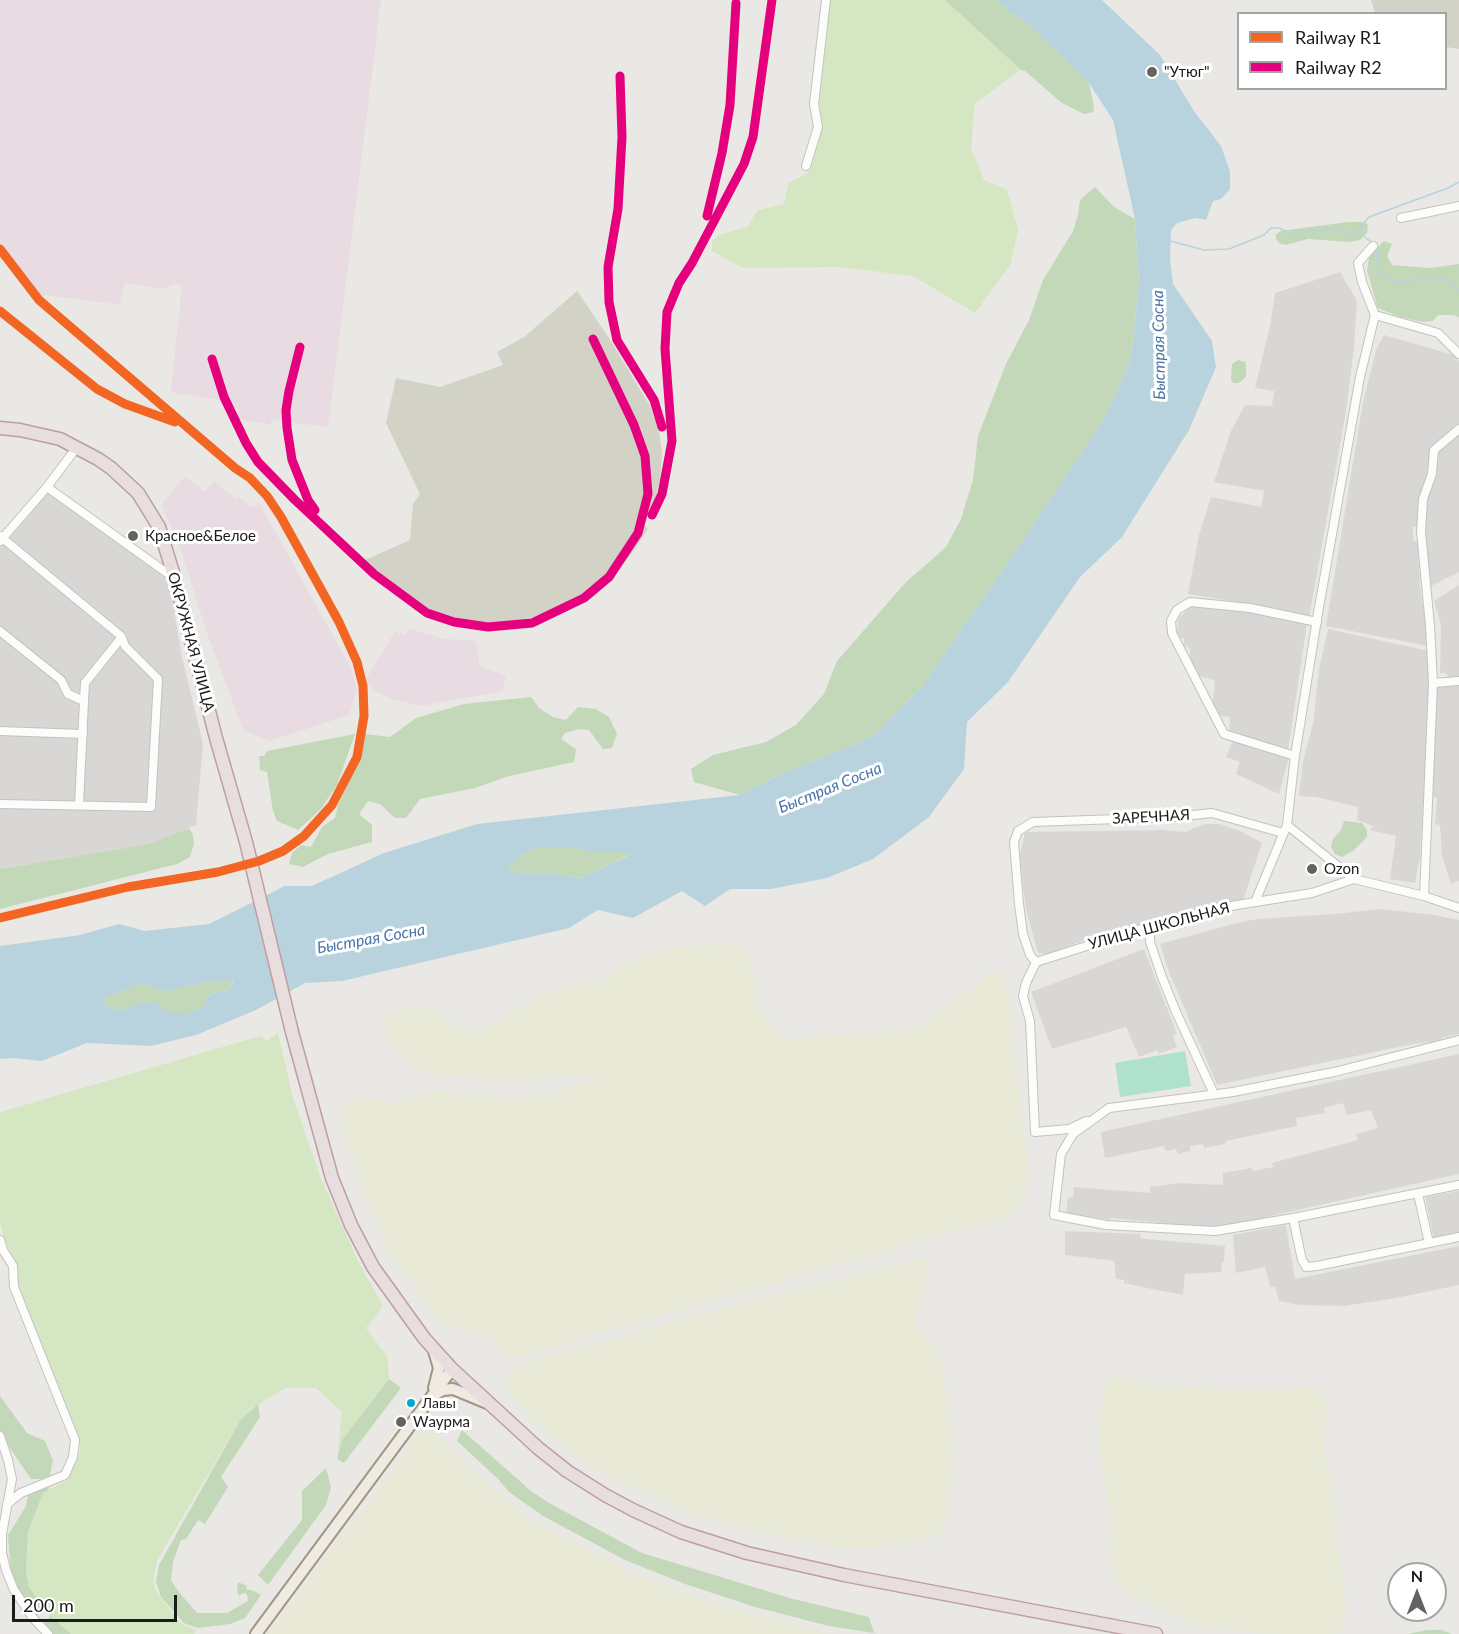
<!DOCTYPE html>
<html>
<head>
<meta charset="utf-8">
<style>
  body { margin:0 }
  #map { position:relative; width:1459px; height:1634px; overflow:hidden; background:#eae8e4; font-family:Lato,sans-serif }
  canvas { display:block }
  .legend { position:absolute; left:1237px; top:12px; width:210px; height:78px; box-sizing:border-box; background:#fff; border:2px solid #a4a4a4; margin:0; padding:8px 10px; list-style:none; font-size:18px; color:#1b1b1b }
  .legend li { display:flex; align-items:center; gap:12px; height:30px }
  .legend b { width:30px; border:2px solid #a4a4a4 }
  .north { position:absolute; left:1387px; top:1562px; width:60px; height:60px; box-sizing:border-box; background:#fff; border:2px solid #a4a4a4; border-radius:50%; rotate:0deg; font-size:16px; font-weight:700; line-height:24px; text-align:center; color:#1b1b1b }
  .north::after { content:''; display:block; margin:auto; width:21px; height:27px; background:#636361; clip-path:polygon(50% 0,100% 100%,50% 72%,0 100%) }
  .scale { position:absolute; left:12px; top:1595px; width:165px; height:27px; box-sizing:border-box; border:3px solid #1b1b1b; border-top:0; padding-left:8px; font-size:18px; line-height:21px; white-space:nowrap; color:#1b1b1b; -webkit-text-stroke:4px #fff; paint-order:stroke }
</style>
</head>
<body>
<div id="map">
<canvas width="1459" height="1634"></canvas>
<ul class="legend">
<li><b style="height:8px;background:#f26522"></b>Railway R1</li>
<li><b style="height:8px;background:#e5007d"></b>Railway R2</li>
</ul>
<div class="north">N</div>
<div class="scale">200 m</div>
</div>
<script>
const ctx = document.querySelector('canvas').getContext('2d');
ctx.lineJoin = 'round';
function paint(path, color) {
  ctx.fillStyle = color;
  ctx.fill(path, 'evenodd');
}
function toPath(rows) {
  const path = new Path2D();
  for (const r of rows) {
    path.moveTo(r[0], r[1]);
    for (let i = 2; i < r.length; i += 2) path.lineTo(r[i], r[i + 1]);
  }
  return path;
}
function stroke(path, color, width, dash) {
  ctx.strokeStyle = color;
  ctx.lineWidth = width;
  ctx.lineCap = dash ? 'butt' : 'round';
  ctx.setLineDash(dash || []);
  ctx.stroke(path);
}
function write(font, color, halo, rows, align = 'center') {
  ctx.font = font + ' Lato,sans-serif';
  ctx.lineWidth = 6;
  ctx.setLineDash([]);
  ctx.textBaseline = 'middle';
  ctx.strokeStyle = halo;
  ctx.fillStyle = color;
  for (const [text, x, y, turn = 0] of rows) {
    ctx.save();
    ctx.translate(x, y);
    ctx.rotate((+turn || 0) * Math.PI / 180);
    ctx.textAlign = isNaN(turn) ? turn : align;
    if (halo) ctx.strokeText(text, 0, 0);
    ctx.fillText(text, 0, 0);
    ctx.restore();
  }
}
const residential = toPath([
  [1340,272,1357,301,1354,347,1346,411,1309,618,1243,603,1188,594,1199,535,1211,497,1261,507,1264,491,1214,482,1231,431,1245,405,1272,406,1274,391,1255,388,1270,326,1275,293],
  [1384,335,1454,355,1459,361,1459,426,1431,449,1430,471,1419,499,1417,527,1413,527,1413,540,1418,543,1420,588,1426,622,1428,646,1326,626,1363,402,1376,350],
  [1459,432,1459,572,1431,586,1424,538,1426,496,1437,451],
  [47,487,168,573,182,657,203,744,196,825,149,844,0,869,0,542],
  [1459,585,1459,677,1449,679,1446,673,1440,673,1441,624,1434,601],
  [1200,605,1283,618,1307,624,1288,750,1229,733,1230,717,1217,715,1213,702,1215,680,1195,675,1194,665,1190,663,1190,648,1184,646,1184,638,1177,638,1178,619,1191,606],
  [1328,629,1429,651,1429,692,1420,857,1415,883,1390,879,1396,836,1370,830,1373,826,1357,820,1358,807,1316,797,1299,796,1303,761,1313,724,1319,669],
  [1459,684,1459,881,1451,884,1442,856,1440,825,1435,824,1437,798,1433,797,1435,722,1437,686],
  [1233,741,1289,757,1279,794,1236,774,1240,762,1226,757],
  [1204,824,1220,824,1240,831,1262,843,1242,904,1213,905,1085,940,1046,954,1038,953,1026,910,1023,886,1020,856,1025,832,1165,830,1185,832],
  [1381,909,1434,915,1459,920,1459,1034,1442,1038,1441,1041,1413,1044,1217,1085,1169,972,1160,944,1233,924,1257,919,1334,914],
  [1144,949,1177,1034,1173,1036,1177,1047,1159,1054,1157,1050,1139,1057,1126,1027,1052,1049,1031,992],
  [1459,1054,1459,1174,1217,1228,1110,1218,1109,1220,1066,1213,1068,1198,1073,1197,1074,1187,1150,1193,1150,1187,1179,1183,1223,1185,1223,1173,1252,1168,1253,1171,1273,1167,1272,1163,1358,1140,1356,1134,1378,1128,1371,1110,1347,1115,1343,1103,1324,1108,1325,1113,1296,1118,1297,1126,1226,1141,1225,1144,1204,1148,1203,1144,1190,1146,1190,1151,1178,1154,1176,1149,1166,1151,1164,1146,1105,1158,1101,1132],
  [1459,1191,1459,1234,1434,1239,1425,1197],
  [1286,1225,1295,1279,1459,1246,1459,1285,1396,1298,1344,1306,1300,1305,1279,1301,1275,1286,1270,1287,1265,1267,1236,1273,1233,1235],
  [1065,1231,1140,1234,1141,1238,1147,1239,1225,1246,1224,1261,1222,1262,1221,1272,1185,1274,1183,1295,1142,1287,1124,1283,1124,1280,1116,1279,1114,1261,1065,1255]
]);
const industrial = toPath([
  [0,0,381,0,328,427,271,420,271,425,237,419,239,409,230,407,230,402,173,393,171,390,182,285,173,284,164,289,125,283,120,305,47,295,41,298,0,245],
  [185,476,205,492,214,481,236,499,239,497,251,507,260,504,351,668,357,690,349,715,270,741,243,730,206,630,179,544,161,505],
  [409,629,446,639,476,641,480,666,506,676,503,691,421,706,388,698,376,691,367,684,366,679,395,631,405,635]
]);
const construction = toPath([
  [1371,0,1459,0,1459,49,1446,47,1446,14,1375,13],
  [577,291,609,338,650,406,659,431,662,454,660,480,655,499,644,525,648,529,630,556,611,578,607,575,582,594,539,616,515,621,488,624,444,616,421,607,383,580,363,561,410,540,413,504,420,494,386,423,396,378,440,387,503,365,497,352,524,337]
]);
const farmland = toPath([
  [725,943,742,947,749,964,762,1016,787,1039,909,1031,938,1015,988,975,1002,971,1013,1009,1014,1049,1030,1179,1017,1213,522,1355,507,1355,492,1339,450,1325,435,1316,390,1253,364,1193,343,1124,345,1104,354,1096,396,1103,436,1091,516,1098,541,1096,602,1076,553,1077,524,1082,436,1074,412,1066,387,1033,383,1016,403,1007,435,1010,459,1028,483,1031,540,994,602,980,645,954,674,948],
  [921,1258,926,1259,931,1263,915,1316,916,1324,936,1349,942,1365,954,1454,949,1506,943,1529,933,1538,882,1547,839,1547,765,1533,698,1517,594,1469,531,1420,513,1398,504,1375,515,1366,550,1356,688,1318],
  [1117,1377,1150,1385,1214,1389,1291,1390,1310,1386,1318,1388,1328,1406,1324,1436,1324,1454,1333,1493,1336,1531,1346,1602,1346,1617,1336,1634,1267,1634,1210,1628,1191,1623,1176,1614,1140,1600,1115,1581,1111,1562,1108,1498,1102,1471,1099,1439,1103,1388,1110,1378],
  [430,1423,446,1444,515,1508,555,1533,635,1574,708,1601,829,1634,267,1634,379,1489,419,1433]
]);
const grass = toPath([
  [830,0,945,0,1021,70,975,103,971,148,984,180,1007,190,1018,230,1010,266,975,313,913,276,839,267,743,268,712,251,712,241,720,235,747,227,758,210,784,204,789,182,808,174,823,124,818,108],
  [278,1033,293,1098,320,1176,358,1261,383,1306,366,1328,387,1356,389,1379,342,1440,337,1459,342,1412,316,1388,285,1388,251,1409,241,1419,157,1560,153,1581,157,1593,181,1624,197,1630,194,1634,71,1634,50,1616,29,1587,26,1571,28,1532,43,1493,69,1479,80,1452,80,1440,18,1286,18,1264,6,1244,0,1223,0,1113,4,1111,260,1036,267,1041]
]);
const forest = toPath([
  [945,0,996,0,1031,27,1089,83,1094,107,1093,112,1084,114,1062,103,1025,71,1021,70],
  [1095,187,1114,207,1135,219,1139,283,1131,359,1106,416,1011,558,924,684,872,737,781,774,740,795,694,782,691,769,713,755,766,742,796,725,824,694,837,661,906,582,946,547,961,519,973,480,978,436,1006,364,1029,320,1043,280,1073,231,1078,215,1080,200],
  [1348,222,1365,222,1368,225,1367,233,1360,240,1350,242,1308,239,1286,245,1280,244,1276,239,1276,234,1281,231],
  [1384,241,1392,244,1387,256,1392,265,1430,268,1459,264,1459,318,1454,315,1438,315,1433,321,1423,322,1400,317,1378,308,1367,271,1369,257,1374,250],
  [1238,360,1246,362,1246,377,1239,383,1233,383,1231,379,1232,364],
  [531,697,539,708,553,717,566,720,578,707,596,709,609,717,617,734,612,748,603,749,589,730,579,729,565,733,561,739,576,749,574,762,509,776,475,788,420,799,406,818,395,818,380,804,368,801,359,814,372,825,372,842,328,854,303,867,289,864,292,853,301,845,311,847,322,827,335,818,338,805,361,755,365,734,390,737,416,718,464,704],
  [355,734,337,785,320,810,298,830,277,821,273,811,267,772,260,770,259,756,264,756,267,751],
  [1344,821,1362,823,1367,830,1367,837,1353,851,1342,857,1335,854,1331,847,1333,839,1341,830],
  [189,828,193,835,194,844,190,857,177,864,0,909,0,869,149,844],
  [539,847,568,847,590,851,635,852,581,878,541,873,521,874,505,869,526,852],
  [234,980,229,990,214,993,208,997,205,1004,189,1014,171,1013,133,1005,122,1010,112,1009,101,999,132,987,144,984,164,991,211,981],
  [389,1379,401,1388,344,1463,337,1459,342,1440],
  [0,1396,27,1433,45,1441,53,1460,50,1476,43,1479,31,1479,4,1439,0,1432],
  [258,1404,260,1417,221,1477,228,1487,205,1524,198,1520,186,1539,181,1540,173,1562,171,1580,178,1591,197,1613,227,1613,248,1601,247,1594,243,1593,239,1596,237,1591,238,1582,247,1586,246,1589,254,1591,261,1595,245,1618,230,1624,197,1628,184,1623,161,1597,156,1582,159,1565,241,1419],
  [462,1430,531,1491,549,1503,642,1553,793,1599,869,1617,874,1633,829,1626,755,1607,685,1584,625,1560,543,1516,509,1492,498,1479,457,1441],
  [326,1468,331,1487,326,1505,268,1585,258,1575,302,1520,302,1491],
  [48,1485,49,1490,43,1493,28,1532,26,1571,29,1587,43,1607,37,1616,22,1596,11,1576,8,1535,26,1506,28,1494],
  [50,1616,71,1634,53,1634,44,1625],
  [1427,1630,1442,1630,1452,1634,1408,1634]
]);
const pitch = toPath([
  [1185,1051,1191,1086,1120,1097,1115,1063]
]);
const water = toPath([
  [996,0,1102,0,1160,55,1194,111,1221,146,1230,171,1230,189,1221,199,1213,201,1206,220,1196,218,1177,223,1171,230,1170,259,1173,284,1212,341,1216,367,1189,430,1122,537,1080,577,1008,682,967,722,964,769,929,817,873,859,827,878,771,889,730,889,705,906,682,891,633,918,598,910,569,928,342,981,305,983,256,1010,196,1035,151,1046,87,1043,42,1061,12,1058,0,1059,0,946,80,935,119,924,145,931,209,924,285,886,312,886,384,853,477,824,740,795,781,774,872,737,924,684,1011,558,1106,416,1131,359,1139,283,1135,219,1113,120,1089,83,1031,27],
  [539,847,568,847,590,851,634,853,581,878,541,873,521,874,506,869,526,852],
  [211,981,234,981,229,990,214,993,208,997,205,1004,189,1014,163,1011,159,1002,133,1005,122,1010,112,1009,101,999,132,987,144,984,164,991]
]);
const stream = toPath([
  [1358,232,1373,243],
  [1170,241,1204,250,1229,249,1264,235,1271,228,1280,228,1288,233,1297,234,1337,228,1349,235,1357,232,1369,217,1448,188,1459,182],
  [1376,247,1377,262,1381,275,1393,282,1404,283,1429,278,1443,279,1453,284,1459,290]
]);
const minor = toPath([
  [806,166,818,127,814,104,826,0],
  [1401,218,1459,206],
  [1375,315,1438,333,1459,354],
  [47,487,174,578],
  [0,536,121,636,125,646,158,679,151,807,0,804],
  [0,541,47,487,77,447],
  [0,631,61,680,68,694,84,701,79,805],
  [1433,683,1459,681],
  [84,701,85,683,121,638],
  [0,731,83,734],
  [1295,756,1224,734,1172,633,1171,621,1177,610,1190,602,1250,608,1317,622],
  [1287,825,1354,879,1424,896,1459,908],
  [1424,896,1433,683,1430,626,1421,531,1423,499,1432,474,1434,450,1459,429],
  [1255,902,1287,825,1295,756,1318,613,1360,377,1375,315,1362,282,1358,263,1373,246],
  [1150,927,1150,942,1162,977,1176,1012,1214,1094],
  [1036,962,1030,955,1023,934,1019,904,1014,842,1018,831,1033,822,1174,817,1212,813,1283,833],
  [1036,962,1134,931,1212,909,1312,893,1354,879],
  [1036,962,1026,983,1023,996,1030,1021,1035,1132,1069,1129,1086,1121],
  [1459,1040,1334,1072,1233,1092,1109,1108,1073,1134,1061,1154,1054,1215,1106,1225,1215,1231,1293,1218,1459,1185],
  [1418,1194,1429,1243],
  [1293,1218,1302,1260,1306,1267,1317,1266,1459,1237],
  [0,1240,3,1250,13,1266,14,1287,75,1440,73,1457,65,1475,21,1493,7,1504],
  [0,1436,8,1460,12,1479,2,1534,2,1553,6,1570,14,1590,33,1618,48,1634]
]);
const major = toPath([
  [434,1388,439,1368,434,1351],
  [434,1395,443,1390,453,1389,487,1403],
  [256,1634,452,1369]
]);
const highway = toPath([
  [0,428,20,430,60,439,98,459,111,468,138,493,159,527,175,579,216,738,246,842,292,1032,332,1178,351,1225,373,1267,424,1338,452,1369,538,1448,567,1471,605,1495,633,1510,681,1532,747,1553,844,1575,1156,1634]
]);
const rail1 = toPath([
  [0,249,39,300,235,468,250,478,267,496,281,517,339,622,357,662,363,686,364,716,357,757,332,805,304,836,283,851,259,861,218,872,128,887,0,918],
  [0,311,97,389,125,404,175,422]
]);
const rail2 = toPath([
  [620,76,622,137,618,209,608,267,609,302,617,340,654,400,662,427],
  [707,216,722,153,730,105,736,3],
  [300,347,289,391,286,410,287,428,292,460,308,500,315,510],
  [212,359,224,397,246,443,258,462,295,500,374,574,427,613,454,622,488,627,532,623,584,598,609,577,638,533,648,494,645,456,634,425,593,339],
  [652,515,662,494,672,441,665,349,667,312,679,283,692,263,744,164,753,137,772,0]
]);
const markers = [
  [1152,72,6,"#636361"],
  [133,536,6,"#636361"],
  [1312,869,6,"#636361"],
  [411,1403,5,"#00a9ce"],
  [401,1422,6,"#636361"]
];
const busNames = [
  ["Лавы",422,1403]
];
const poiNames = [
  ["\"Утюг\"",1164,72],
  ["Красное&Белое",145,536],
  ["Ozon",1324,869],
  ["Wаурма",413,1422]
];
const streetNames = [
  ["ОКРУЖНАЯ УЛИЦА",191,642,75],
  ["ЗАРЕЧНАЯ",1151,817,-3],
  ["УЛИЦА ШКОЛЬНАЯ",1159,926,-15]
];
const waterNames = [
  ["Быстрая Сосна",1159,345,-91],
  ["Быстрая Сосна",830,788,-22],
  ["Быстрая Сосна",371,939,-10]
];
paint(residential, '#d9d7d5');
paint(industrial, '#e8dce2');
paint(construction, '#d2d3c6');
paint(farmland, '#e8ead7');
paint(grass, '#d4e7c2');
paint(forest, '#c3d8b9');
paint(pitch, '#b0e1cf');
paint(water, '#b8d3dd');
stroke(stream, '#b8d3dd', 1.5);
stroke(minor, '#c2c2c0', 10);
stroke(major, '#9f9782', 14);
stroke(highway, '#be9da4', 15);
stroke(minor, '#fcfcfb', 8);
stroke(major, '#efebe3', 10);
stroke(highway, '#e8dede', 12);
stroke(rail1, '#f26522', 9);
stroke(rail2, '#e5007d', 9);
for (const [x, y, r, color] of markers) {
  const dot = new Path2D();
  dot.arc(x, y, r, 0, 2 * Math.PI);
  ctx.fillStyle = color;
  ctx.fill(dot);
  stroke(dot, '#fff', 2);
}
write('14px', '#1b1b1b', '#fff', busNames, 'left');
write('15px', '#1b1b1b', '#fff', poiNames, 'left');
write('15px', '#1b1b1b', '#fff', streetNames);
write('italic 16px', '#4b74a7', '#fff', waterNames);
</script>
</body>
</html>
